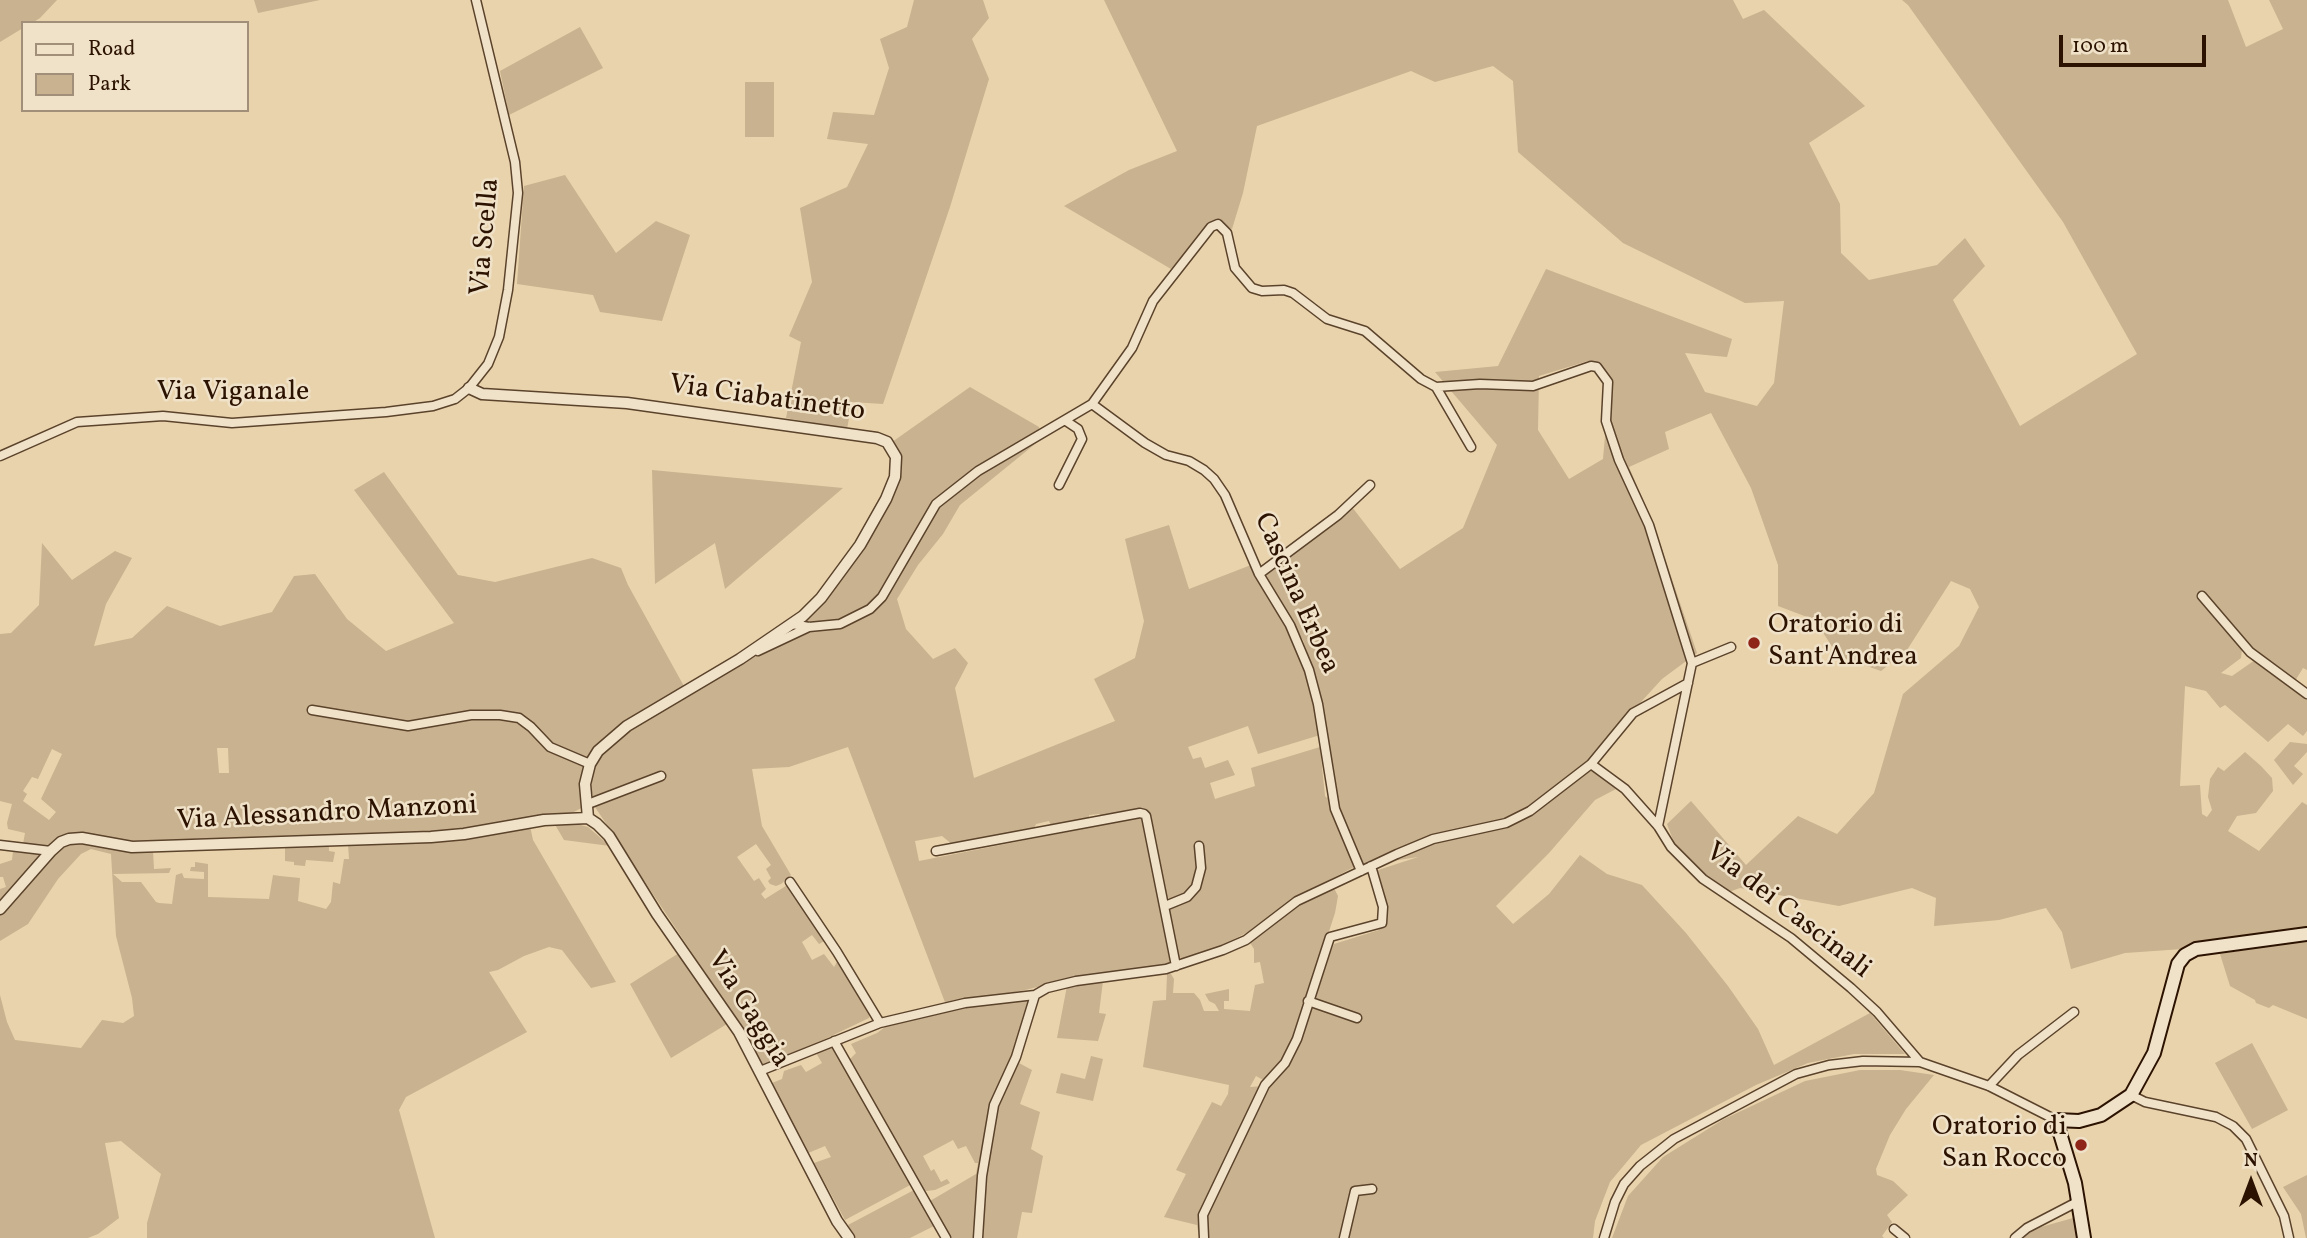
<!DOCTYPE html>
<html>
<head>
<meta charset="utf-8">
<style>
  body { margin:0 }
  #map { position:relative; width:2307px; height:1238px; overflow:hidden; background:#e8d3ac; font-family:Vollkorn,serif }
  canvas { display:block }
  .legend { position:absolute; left:21px; top:21px; width:228px; height:91px; box-sizing:border-box; background:#f0e2c9; border:2px solid #a28f79; margin:0; padding:9px 12px; list-style:none; font-size:21px; color:#2c1200 }
  .legend li { display:flex; align-items:center; gap:14px; height:35px }
  .legend b { width:35px; border:2px solid #a28f79 }
  .north { position:absolute; left:2216px; top:1147px; width:70px; height:70px; -webkit-text-stroke:5px #f0e2c9; paint-order:stroke; rotate:0deg; font-size:19px; font-weight:700; line-height:28px; text-align:center; color:#2c1200 }
  .north::after { content:''; display:block; margin:auto; width:24px; height:32px; background:#2c1200; clip-path:polygon(50% 0,100% 100%,50% 72%,0 100%) }
  .scale { position:absolute; left:2059px; top:35px; width:147px; height:32px; box-sizing:border-box; border:4px solid #2c1200; border-top:0; padding-left:9px; font-size:21px; line-height:24px; white-space:nowrap; color:#2c1200; -webkit-text-stroke:5px #f0e2c9; paint-order:stroke }
</style>
</head>
<body>
<div id="map">
<canvas width="2307" height="1238"></canvas>
<ul class="legend">
<li><b style="height:9px;background:#f0e2c9"></b>Road</li>
<li><b style="height:19px;background:#c8b28f"></b>Park</li>
</ul>
<div class="north">N</div>
<div class="scale">100 m</div>
</div>
<script>
const ctx = document.querySelector('canvas').getContext('2d');
ctx.lineJoin = 'round';
function paint(path, color) {
  ctx.fillStyle = color;
  ctx.fill(path, 'evenodd');
}
function toPath(rows) {
  const path = new Path2D();
  for (const r of rows) {
    path.moveTo(r[0], r[1]);
    for (let i = 2; i < r.length; i += 2) path.lineTo(r[i], r[i + 1]);
  }
  return path;
}
function stroke(path, color, width, dash) {
  ctx.strokeStyle = color;
  ctx.lineWidth = width;
  ctx.lineCap = dash ? 'butt' : 'round';
  ctx.setLineDash(dash || []);
  ctx.stroke(path);
}
function write(font, color, halo, rows, align = 'center') {
  ctx.font = font + ' Vollkorn,serif';
  ctx.lineWidth = 5;
  ctx.setLineDash([]);
  ctx.textBaseline = 'middle';
  ctx.strokeStyle = halo;
  ctx.fillStyle = color;
  for (const [text, x, y, turn = 0] of rows) {
    ctx.save();
    ctx.translate(x, y);
    ctx.rotate((+turn || 0) * Math.PI / 180);
    ctx.textAlign = isNaN(turn) ? turn : align;
    if (halo) ctx.strokeText(text, 0, 0);
    ctx.fillText(text, 0, 0);
    ctx.restore();
  }
}
const green = toPath([
  [0,0,57,0,40,18,32,23,23,23,23,28,0,42],
  [254,0,320,0,258,13],
  [914,0,983,0,989,18,972,39,989,79,950,207,883,404,852,402,847,429,786,418,801,342,789,336,812,282,800,208,847,187,868,144,827,139,833,112,874,115,889,68,880,39,907,27],
  [1104,0,1733,0,1743,19,1764,10,1865,106,1809,143,1840,204,1841,253,1869,280,1937,265,1965,238,1985,266,1953,300,2020,426,2137,354,2063,222,1908,5,1902,0,2228,0,2246,47,2283,29,2269,0,2307,0,2307,670,2303,668,2295,681,2286,676,2260,656,2212,607,2208,610,2242,649,2241,658,2221,673,2232,676,2255,660,2307,698,2307,731,2303,736,2288,724,2268,742,2225,705,2220,708,2206,691,2185,686,2180,786,2200,785,2202,814,2207,817,2212,810,2208,797,2210,779,2218,767,2224,771,2245,752,2261,766,2272,778,2273,791,2256,813,2237,816,2228,831,2259,851,2302,802,2307,805,2307,931,2220,952,2197,948,2125,953,2071,969,2062,932,2046,908,1999,920,1934,926,1936,898,1912,888,1839,906,1740,888,1729,892,1699,870,1674,843,1667,824,1691,801,1746,865,1798,816,1837,834,1874,793,1903,694,1959,646,1979,607,1970,589,1951,581,1907,650,1881,671,1838,656,1815,620,1778,606,1778,565,1751,488,1711,413,1665,432,1669,449,1629,467,1652,520,1697,653,1662,679,1587,761,1616,789,1595,800,1549,853,1496,906,1513,924,1549,894,1580,855,1607,874,1642,885,1686,933,1728,986,1758,1029,1774,1065,1870,1013,1905,1054,1854,1054,1808,1063,1756,1085,1641,1145,1610,1182,1595,1221,1593,1238,1199,1238,1197,1225,1164,1217,1186,1174,1176,1170,1212,1102,1221,1106,1228,1094,1229,1085,1143,1067,1153,1001,1166,1000,1167,974,1171,974,1174,979,1173,993,1194,993,1200,1000,1204,1011,1219,1011,1215,1004,1209,1001,1205,994,1229,989,1229,1001,1224,1001,1224,1009,1250,1011,1255,985,1264,983,1260,962,1254,963,1254,949,1249,941,1284,912,1333,886,1338,896,1335,913,1294,1039,1282,1061,1265,1081,1256,1076,1250,1087,1264,1086,1285,1063,1287,1063,1298,1040,1312,996,1334,944,1379,930,1379,905,1369,873,1418,857,1354,867,1293,899,1248,932,1213,950,1183,959,1177,956,1174,948,1169,912,1169,908,1173,906,1172,900,1164,895,1148,810,1104,818,1099,814,1089,815,1089,821,1052,828,1049,821,1036,824,1033,831,953,845,942,836,915,841,919,861,1143,817,1151,858,1170,964,1082,976,1021,991,961,1000,946,1005,848,747,789,767,752,769,762,826,791,875,781,884,776,886,770,884,768,881,771,878,766,869,771,865,756,844,737,857,754,881,759,878,766,889,761,894,765,899,789,884,826,940,819,944,812,935,802,942,812,960,824,954,834,967,837,962,870,1013,869,1018,825,1039,762,1065,746,1034,595,807,591,788,592,774,600,755,627,729,665,708,663,701,608,737,595,750,590,762,551,745,519,717,500,714,471,714,424,724,408,725,313,709,311,712,407,728,451,722,471,717,500,716,519,720,530,728,550,749,587,766,582,785,585,806,572,813,556,814,466,831,220,841,121,843,103,837,80,835,63,838,49,845,23,844,25,833,8,829,7,823,12,804,0,801,0,634,11,633,39,605,42,543,72,580,115,551,132,558,106,604,94,646,132,638,167,606,220,626,272,612,294,576,315,574,347,619,386,651,454,623,354,490,384,472,458,575,495,582,592,558,621,568,628,585,685,688,801,613,818,595,855,547,874,511,892,471,893,456,885,447,970,387,1039,427,1040,440,960,505,943,534,918,565,897,599,906,629,933,659,955,648,968,663,955,688,974,778,1115,721,1094,679,1135,658,1144,621,1125,539,1169,525,1189,589,1251,565,1290,630,1303,661,1320,735,1258,754,1248,726,1188,747,1193,759,1201,757,1205,768,1228,760,1235,775,1210,783,1215,799,1255,786,1251,768,1320,747,1325,796,1327,798,1335,789,1319,690,1303,640,1263,575,1352,507,1400,569,1463,528,1497,445,1435,372,1498,366,1546,269,1732,339,1727,357,1685,353,1705,392,1757,406,1774,383,1784,301,1745,303,1623,243,1518,152,1513,81,1493,66,1435,82,1411,71,1257,126,1243,193,1232,229,1216,220,1171,269,1064,206,1129,170,1177,151],
  [1588,361,1601,366,1610,380,1603,459,1569,479,1538,430,1539,376],
  [217,748,228,748,229,773,219,773],
  [52,749,62,754,41,799,56,812,49,820,23,801,27,794,23,791,32,777,38,779],
  [580,27,603,68,509,115,500,71],
  [745,82,774,82,774,137,745,137],
  [565,175,616,253,656,221,690,235,662,321,600,312,593,295,517,284,524,186],
  [652,470,843,488,725,589,715,543,655,584],
  [2290,742,2307,744,2307,752,2294,766,2303,774,2293,785,2274,760],
  [554,823,577,824,588,827,610,846,564,840],
  [530,826,533,840,616,982,591,988,562,950,549,947,524,956,498,970,489,972,527,1032,406,1097,399,1110,435,1238,147,1238,147,1223,161,1174,121,1141,105,1143,119,1218,98,1234,88,1238,0,1238,0,995,7,1022,15,1040,81,1048,102,1020,123,1023,134,1016,132,998,116,936,111,854,91,849,81,854,58,879,28,924,0,941,0,911,64,845,83,842,118,851,153,851,154,869,171,868,169,873,113,874,122,882,141,882,156,902,159,903,172,904,176,875,182,873,184,878,204,879,204,872,190,871,191,867,195,867,195,862,208,864,208,897,269,899,273,875,280,876,300,878,298,901,326,909,331,902,333,882,340,884,344,859,349,859,348,844,471,837],
  [285,847,329,847,329,851,335,852,333,862,306,860,305,866,294,865,294,862,285,861],
  [13,851,37,853,39,857,27,875,0,906,0,889,6,887,3,877,0,877,0,864,12,860],
  [2307,940,2307,1019,2273,1005,2269,1008,2256,1003,2255,1000,2230,986,2220,954],
  [679,953,727,1024,671,1058,630,984],
  [1103,981,1099,1013,1106,1014,1098,1041,1057,1038,1067,986],
  [1029,998,1015,1054,991,1104,984,1136,977,1238,950,1238,930,1201,976,1174,978,1163,975,1163,966,1146,958,1149,953,1140,923,1156,931,1171,934,1169,941,1182,947,1179,950,1183,935,1190,926,1191,921,1188,849,1060,856,1053,851,1044,877,1033,889,1024,965,1006],
  [2252,1043,2288,1110,2252,1129,2215,1063],
  [833,1046,912,1184,845,1220,814,1163,831,1157,825,1146,806,1154,772,1083,782,1079,784,1071,801,1065,806,1072,822,1063,816,1053],
  [1091,1056,1103,1059,1093,1101,1056,1093,1061,1073,1085,1079],
  [1019,1063,1032,1070,1020,1104,1040,1112,1031,1149,1043,1156,1032,1213,1022,1212,1017,1238,981,1238,984,1189,995,1117,1010,1075],
  [1860,1070,1900,1070,1934,1075,1906,1109,1890,1135,1876,1169,1877,1175,1893,1181,1908,1195,1887,1215,1892,1222,1882,1236,1884,1238,1612,1238,1628,1196,1663,1157,1724,1119,1805,1081],
  [2307,1175,2307,1238,2306,1238,2301,1214,2283,1187],
  [914,1190,936,1225,910,1238,856,1238,852,1233,848,1225],
  [2073,1218,2078,1238,2020,1238,2041,1227]
]);
const minor = toPath([
  [1436,387,1480,384,1533,386,1591,366,1597,367,1608,382,1606,421,1619,460,1649,525,1692,663,1658,826],
  [1092,404,1145,443,1166,455,1189,461,1204,470,1214,479,1225,495,1259,574,1290,625,1309,670,1318,704,1335,809,1361,871],
  [0,456,77,422,163,416,232,423,386,412,433,406,455,399,469,388,488,364,499,337,508,290,518,193,515,162,476,0],
  [1059,485,1082,439,1078,429,1066,421],
  [1259,574,1338,515,1370,485],
  [2202,596,2250,652,2307,694],
  [792,624,809,627,840,624,870,609,882,597,936,504,978,471,1092,404,1132,348,1153,301,1211,227,1218,224,1227,233,1235,268,1252,288,1262,291,1284,290,1293,293,1327,319,1365,331,1421,379,1436,387,1471,447],
  [758,651,809,627],
  [1692,663,1731,647],
  [312,710,408,726,471,715,500,715,519,718,531,727,550,747,590,764],
  [1591,764,1633,713,1688,683],
  [588,804,661,776],
  [0,845,51,851],
  [936,851,1140,813,1144,814,1146,816,1176,966],
  [790,882,837,952,880,1023],
  [1165,906,1187,897,1196,887,1201,868,1199,846],
  [1308,1001,1357,1018],
  [834,1041,946,1238],
  [760,1071,880,1023,965,1003,1035,995],
  [1989,1086,2018,1055,2074,1012],
  [2131,1095,2145,1102,2216,1117,2233,1126,2246,1139,2284,1216,2289,1238],
  [1894,1229,1905,1238],
  [978,1238,982,1176,994,1105,1016,1057,1035,995,1047,988,1076,981,1166,969,1223,950,1246,940,1297,901,1397,854,1433,839,1506,823,1530,811,1591,764,1625,789,1658,826,1671,847,1703,879,1791,938,1851,988,1877,1012,1920,1062],
  [1204,1238,1203,1215,1265,1085,1285,1063,1297,1039,1330,937,1382,923,1383,907,1371,866],
  [1344,1238,1355,1191,1372,1189],
  [1604,1238,1615,1202,1624,1184,1640,1166,1674,1139,1796,1074,1829,1065,1863,1061,1920,1062,1989,1086,2056,1120],
  [2015,1238,2027,1228,2079,1201]
]);
const tertiary = toPath([
  [469,388,482,394,627,403,877,438,887,442,896,457,895,477,886,499,860,545,821,598,803,616,740,659,627,726,598,751,590,764,585,784,588,818],
  [0,909,51,851,61,842,69,839,82,838,132,847,431,837,464,834,544,820,588,818,597,824,609,836,657,914,739,1032,837,1221,849,1238]
]);
const secondary = toPath([
  [2084,1238,2075,1183,2056,1120,2079,1121,2101,1115,2131,1095,2154,1053,2178,964,2185,955,2196,949,2307,934]
]);
const markers = [
  [1754,643,7,"#8f2418"],
  [2081,1145,7,"#8f2418"]
];
const streetNames = [
  ["Via Scella",487,237,-85],
  ["Via Viganale",233,394],
  ["Via Ciabatinetto",767,400,8],
  ["Cascina Erbea",1295,594,66],
  ["Via Alessandro Manzoni",327,815,-3],
  ["Via dei Cascinali",1787,912,38],
  ["Via Gaggia",747,1010,58]
];
const poiNames = [
  ["Oratorio di",1768,627],
  ["Sant'Andrea",1768,659],
  ["Oratorio di",2067,1129,"right"],
  ["San Rocco",2067,1161,"right"]
];
paint(green, '#c8b28f');
stroke(minor, '#5b422b', 11);
stroke(tertiary, '#5b422b', 13);
stroke(secondary, '#2c1200', 16);
stroke(minor, '#f0e2c9', 8);
stroke(tertiary, '#f0e2c9', 10);
stroke(secondary, '#f0e2c9', 12);
for (const [x, y, r, color] of markers) {
  const dot = new Path2D();
  dot.arc(x, y, r, 0, 2 * Math.PI);
  ctx.fillStyle = color;
  ctx.fill(dot);
  stroke(dot, '#f0e2c9', 2.5);
}
write('28px', '#2c1200', '#f0e2c9', streetNames);
write('28px', '#2c1200', '#f0e2c9', poiNames, 'left');
</script>
</body>
</html>
